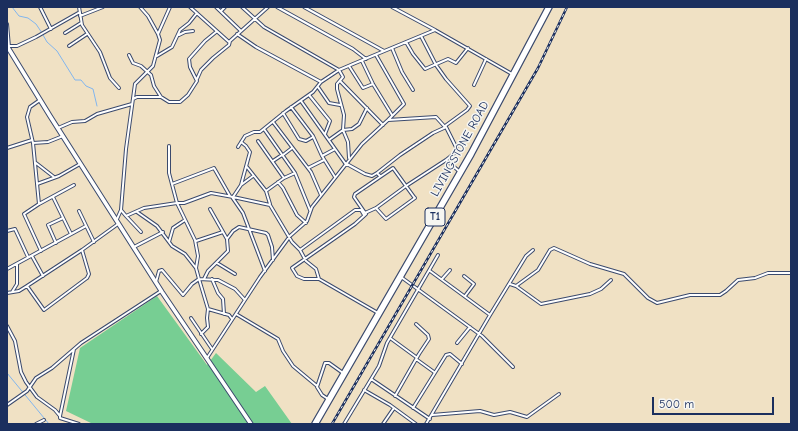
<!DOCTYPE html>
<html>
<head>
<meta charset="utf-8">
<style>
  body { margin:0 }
  #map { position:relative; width:798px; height:431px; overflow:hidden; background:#f0e1c4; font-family:"Comic Neue",sans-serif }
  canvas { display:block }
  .frame { position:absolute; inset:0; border:8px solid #1b2f5e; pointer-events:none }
  .scale { position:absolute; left:652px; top:397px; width:122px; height:18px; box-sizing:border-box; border:2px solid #1b2f5e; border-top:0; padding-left:5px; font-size:12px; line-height:14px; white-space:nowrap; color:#1b2f5e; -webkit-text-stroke:3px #f6f6f2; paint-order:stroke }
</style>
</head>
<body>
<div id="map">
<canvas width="798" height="431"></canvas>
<div class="frame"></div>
<div class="scale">500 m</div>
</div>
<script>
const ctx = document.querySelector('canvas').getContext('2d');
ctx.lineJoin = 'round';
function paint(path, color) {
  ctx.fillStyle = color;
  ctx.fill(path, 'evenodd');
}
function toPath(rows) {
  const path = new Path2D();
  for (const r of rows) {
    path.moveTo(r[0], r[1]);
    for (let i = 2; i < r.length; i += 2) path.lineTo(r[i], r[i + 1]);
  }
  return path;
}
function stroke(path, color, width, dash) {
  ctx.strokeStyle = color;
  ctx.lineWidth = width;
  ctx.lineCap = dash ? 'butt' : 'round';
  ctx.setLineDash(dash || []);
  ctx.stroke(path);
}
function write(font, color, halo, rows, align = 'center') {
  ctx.font = font + ' "Comic Neue",sans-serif';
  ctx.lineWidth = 3;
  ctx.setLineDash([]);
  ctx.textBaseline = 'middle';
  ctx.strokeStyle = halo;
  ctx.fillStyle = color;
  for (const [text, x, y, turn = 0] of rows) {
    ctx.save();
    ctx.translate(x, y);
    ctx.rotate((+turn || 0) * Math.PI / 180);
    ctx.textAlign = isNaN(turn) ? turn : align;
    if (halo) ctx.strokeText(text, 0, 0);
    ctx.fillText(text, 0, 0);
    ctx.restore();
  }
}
const green = toPath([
  [157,296,207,365,216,353,256,392,265,386,292,424,93,424,66,411,80,348]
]);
const stream = toPath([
  [12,7,19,16,28,18,36,24,42,33],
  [43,35,47,42,57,51,75,80,81,80,86,86,93,89,97,106],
  [7,373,49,424]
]);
const street = toPath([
  [40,7,51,29],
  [79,7,82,25,100,52,110,78,119,88],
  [190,7,229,42],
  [216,7,241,31],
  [242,7,264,27,339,70,343,77,337,84,337,89,344,115,343,130,352,129,359,124,367,108],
  [277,7,353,49,366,59],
  [304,7,384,51],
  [392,7,435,30],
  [221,11,225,7],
  [80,16,103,7],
  [7,24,9,47],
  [65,33,81,23],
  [158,34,170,7],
  [237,34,256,47,321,82,313,92,286,111,260,132,254,132,245,136,238,147],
  [179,35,185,32,193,31],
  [421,36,436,65,446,79,470,106,467,110,445,126],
  [406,42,413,54,425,69,448,59,456,63,468,48],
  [9,46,17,46,36,37,80,12],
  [69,46,87,34],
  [392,48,402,72,413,90],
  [129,55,133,63,141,66,151,75,154,86,161,97,169,102,180,102,188,95,197,81,190,67,189,59,205,41,216,32],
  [376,55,404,104,388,120],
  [157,56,172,47,180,30,189,23,197,13],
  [362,61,373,84,392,115],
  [349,66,363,88,373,84],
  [197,79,201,70,213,58,229,45,230,41,268,7],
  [340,81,383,125],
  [321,82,339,70,353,64,435,30,512,74],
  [474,85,486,59],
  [318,87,329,103,340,105],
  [309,95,330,121,325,134],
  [133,99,137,97,161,97],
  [40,100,30,107,27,117,33,143,39,204,74,185],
  [301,101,345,163,365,174,372,176,377,173,380,176],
  [291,107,313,136,322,156,335,177],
  [283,113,299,139,306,141,313,137],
  [273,122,311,172,321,195],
  [58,128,72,122,85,121,97,114,132,104],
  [264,129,295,173],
  [329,140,343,130,348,142,349,158],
  [258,141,284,178,266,191],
  [241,142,246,146,250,152,241,185,233,197,270,205,292,242,300,250,306,261,316,269,319,279],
  [33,143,48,142,63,136],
  [7,148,32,140],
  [283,155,292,148],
  [322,156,335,149],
  [446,160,460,172],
  [273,161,282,155],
  [36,163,54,177],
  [247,167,266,191,270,204],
  [308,168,324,160],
  [284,178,295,173,310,210],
  [278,182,283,188,297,215,306,223],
  [37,184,59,176,80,164],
  [172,184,214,168,230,196],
  [241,185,253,176],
  [53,197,71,234],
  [232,197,243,213,265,271],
  [39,204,24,214,41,251],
  [376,208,365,213,354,197,355,194,393,168,406,186,414,197,415,198,386,219,376,208,406,186,446,160,456,152,457,149,446,127,433,133,400,155,377,173],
  [121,210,126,216,144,208,177,203,169,173,169,146],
  [79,211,94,242],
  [137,212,157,226,172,246,185,254,196,268,198,256,195,240,177,203,184,203,211,193,233,197],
  [366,214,355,224,292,268,297,276,304,279,319,279,378,313],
  [126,216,141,232],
  [117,219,121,210,126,149,135,84,153,66,160,40,158,34,148,16,140,7],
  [7,231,15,229,28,257],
  [227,239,233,231,239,227,266,233,268,235,272,247,273,260],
  [196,241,223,232],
  [169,242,173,228,185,220],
  [56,243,48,225,63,218],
  [134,247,163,232],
  [82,250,89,274,87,278,44,310,27,286,82,250,118,224],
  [300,250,355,210,361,210,364,215],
  [32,256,43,276],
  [217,263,235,274],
  [196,268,199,279,218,280,235,289,245,300],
  [7,269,86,226],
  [430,271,490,315],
  [464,276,474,284,465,296],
  [401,277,482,336,513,367],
  [204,279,208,271,228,251,227,239,210,209],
  [212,279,218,293,223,299,224,314],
  [442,279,450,270],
  [156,282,159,271,162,270,183,295,192,284,199,279,208,309,229,315,232,319],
  [510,284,516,286,541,304,590,294,601,289,611,280],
  [516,286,538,270,550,250,554,248,590,264,624,274,648,298,657,303,690,295,720,295,726,291,738,280,755,278,768,273,791,273],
  [12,292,17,284,17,264],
  [7,293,19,291,27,286],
  [236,314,278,339,283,351,293,366,317,386],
  [191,318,212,349],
  [7,326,15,341,21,372,26,382,37,397,55,410,60,416],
  [201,334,208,327,207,318,208,309],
  [390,338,416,357],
  [457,343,470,327],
  [74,349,60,416,60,418,79,424],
  [207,358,260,277,290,236,307,221,312,207,362,144,388,120,436,117,445,127],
  [416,359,434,372],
  [371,379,430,419],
  [364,390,390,405,416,424],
  [395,396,419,354,429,339,428,335,416,324],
  [328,399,322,395,317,387,325,363,329,363,343,373],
  [7,405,27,391,36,378,52,368,81,343,161,291],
  [413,408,446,355,450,354,462,364],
  [432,415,480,411,494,415,510,412,527,417,559,394],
  [36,424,44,420],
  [344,424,379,366,387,343,438,255],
  [383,424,394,408],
  [426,424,490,315,526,256,533,250]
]);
const secondary = toPath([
  [7,46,50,116,162,292,251,424]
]);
const highway = toPath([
  [315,424,471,154,549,7]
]);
const rail = toPath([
  [332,424,538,68,567,7]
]);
const shields = [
  [435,217,20]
];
const shieldNames = [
  ["T1",435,217]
];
const streetNames = [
  ["LIVINGSTONE ROAD",460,149,-61]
];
paint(green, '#77ce93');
stroke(stream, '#81b5ee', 1);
stroke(street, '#3b4a6d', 4);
stroke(secondary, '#3b4a6d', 5.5);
stroke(highway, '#3b4a6d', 8);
stroke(street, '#fff', 2);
stroke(secondary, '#fff', 3.5);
stroke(highway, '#fff', 5.5);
stroke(rail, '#1b2f5e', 2.5);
stroke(rail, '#f6f6f2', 1, [3]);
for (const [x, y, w] of shields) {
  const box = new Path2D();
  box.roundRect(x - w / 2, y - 9, w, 18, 3);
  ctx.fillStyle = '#f6f6f2';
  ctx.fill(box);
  stroke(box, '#1b2f5e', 1);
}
write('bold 11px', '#1b2f5e', null, shieldNames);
write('12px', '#1b2f5e', '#f6f6f2', streetNames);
</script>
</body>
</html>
